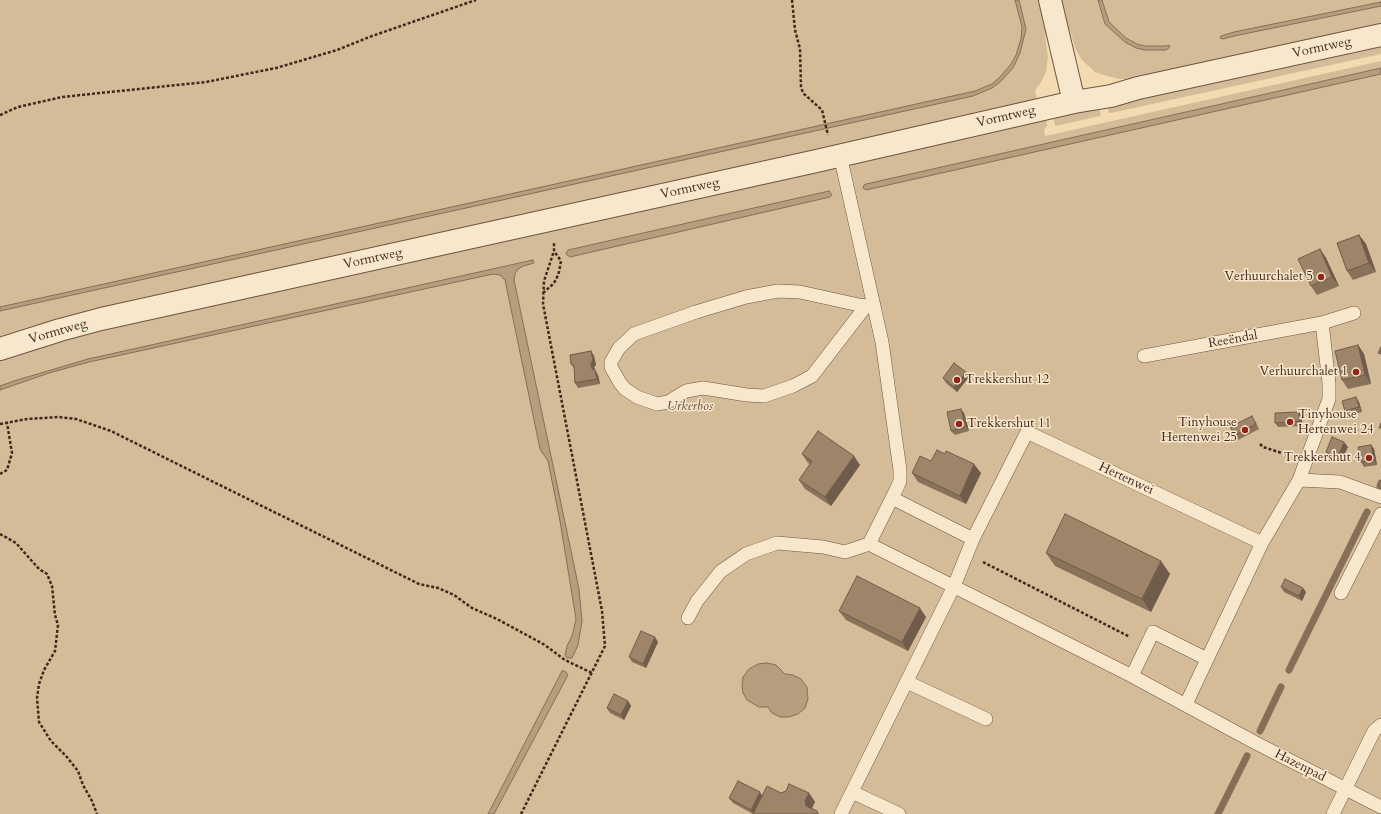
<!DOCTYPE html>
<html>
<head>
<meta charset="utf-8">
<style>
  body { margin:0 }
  canvas { display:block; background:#f3dab1 }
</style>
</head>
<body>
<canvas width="1381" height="814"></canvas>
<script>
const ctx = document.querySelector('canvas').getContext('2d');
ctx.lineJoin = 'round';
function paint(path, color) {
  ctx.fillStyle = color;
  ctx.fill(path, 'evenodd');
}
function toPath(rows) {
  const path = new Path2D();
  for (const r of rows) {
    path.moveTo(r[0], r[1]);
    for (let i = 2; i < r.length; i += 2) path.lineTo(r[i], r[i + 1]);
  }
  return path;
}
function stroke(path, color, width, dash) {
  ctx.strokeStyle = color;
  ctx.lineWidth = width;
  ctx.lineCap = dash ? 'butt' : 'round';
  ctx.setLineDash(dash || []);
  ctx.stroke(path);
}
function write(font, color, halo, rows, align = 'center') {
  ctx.font = font + ' Cardo,serif';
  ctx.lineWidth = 3;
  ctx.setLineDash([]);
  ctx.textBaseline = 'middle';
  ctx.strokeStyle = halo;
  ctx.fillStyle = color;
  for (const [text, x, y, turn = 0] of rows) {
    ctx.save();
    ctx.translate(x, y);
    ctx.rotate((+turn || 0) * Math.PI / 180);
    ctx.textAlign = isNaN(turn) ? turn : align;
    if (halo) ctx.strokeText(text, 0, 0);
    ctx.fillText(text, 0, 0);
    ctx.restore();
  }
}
const green = toPath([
  [0,0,1015,0,1024,37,1026,29,1019,0,1040,0,1048,34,1045,35,1048,57,1046,72,1041,82,1035,90,1041,118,1046,118,1047,126,1044,129,1045,136,1381,61,1381,68,1047,143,1381,71,1381,814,0,814],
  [1059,0,1098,0,1105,24,1136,48,1166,50,1169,45,1165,46,1146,46,1137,44,1126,38,1109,22,1102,0,1381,0,1381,2,1234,32,1221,36,1223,39,1234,36,1381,6,1381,26,1142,79,1140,75,1126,79,1119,79,1107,76,1095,72,1082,60,1075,48,1070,30,1068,30],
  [1381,43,1381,54,1111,113,1109,113,1107,104],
  [1099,106,1101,115,1100,116,1056,126,1055,125,1053,116]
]);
const water = toPath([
  [1015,0,1019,0,1026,29,1020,53,1013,68,1000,82,992,88,973,96,0,311,0,307,975,91,992,84,1000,77,1011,64,1016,55,1021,39,1022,27,1015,0],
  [1098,0,1102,0,1109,22,1126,38,1137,44,1145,46,1165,46,1169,45,1170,47,1166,50,1145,50,1136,48,1125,42,1105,24,1098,0],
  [1381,2,1381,6,1234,36,1223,39,1220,38,1221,36,1234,32,1381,2],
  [1381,68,1381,74,866,190,863,188,864,185,866,184,1381,68],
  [829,191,832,195,830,197,570,257,566,254,568,250,829,191],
  [533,260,534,263,523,266,517,270,515,274,514,280,579,589,582,621,578,645,572,658,567,658,565,655,567,646,572,636,576,619,560,521,548,461,540,449,505,280,500,275,493,274,89,362,49,373,0,390,0,386,14,381,88,359,533,260],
  [767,663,776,665,785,674,793,675,801,679,807,687,808,699,805,708,798,714,789,717,780,717,772,713,768,707,759,707,747,700,743,693,742,685,743,677,749,669,758,664,767,663],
  [562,671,565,671,568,675,494,814,488,814,562,671]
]);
const stream = toPath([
  [1380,486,1381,483],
  [1289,670,1367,512],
  [1260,731,1281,687],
  [1218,814,1247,756]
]);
const path = toPath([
  [792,0,795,30,800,49,801,87,803,93,822,110,828,135],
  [0,115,18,107,62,97,206,82,276,68,337,50,372,36,476,0],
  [543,293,552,285,556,280,559,272,561,261,554,251],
  [0,424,27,419,59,417,76,419,111,431,419,584,438,588,454,595,472,608,497,619,545,645,565,660,592,673],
  [1260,444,1263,447,1288,455],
  [0,474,7,470,12,453,7,423],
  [0,534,16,543,39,569,47,574,52,586,55,615,58,625,55,651,44,670,39,684,37,698,39,722,51,741,66,756,78,771,83,785,92,801,97,814],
  [983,562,1130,637],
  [521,814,605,646,602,611,543,304,544,281,554,251,554,242]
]);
const lane = toPath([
  [840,155,882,342,900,470,900,481,896,490,869,544,1132,676,1254,742,1381,807],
  [866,306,812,376,793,386,764,396,747,395,703,388,686,391,668,402,657,404,637,397,625,389,620,383,611,367,611,362,619,348,634,334,696,312,746,297,778,291,800,292,859,305,866,306,874,305],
  [1322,323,1354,313],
  [1144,356,1322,323,1329,383,1329,399,1299,480],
  [892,498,973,539,1027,432,1262,543],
  [1341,593,1381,514],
  [688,618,697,601,721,571,746,554,777,543,823,547,845,552,869,544],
  [1132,676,1153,632,1207,659],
  [907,682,986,719],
  [1186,704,1262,543,1299,480,1340,482,1381,497],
  [852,792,899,814],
  [841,814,954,586,973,539],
  [1333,814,1374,731,1381,725]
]);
const street = toPath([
  [1050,0,1074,102],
  [0,349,60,330,101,319,812,162,1074,102,1111,96,1138,88,1381,35]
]);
const wall = toPath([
  [1359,235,1366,244,1376,272,1353,280,1347,271],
  [1320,249,1326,258,1339,286,1317,295,1311,286],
  [1358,345,1364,354,1371,384,1348,389,1342,380],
  [591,351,594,356,596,365,594,367,595,370,598,375,600,384,578,388,575,383,574,368,571,364],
  [966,372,969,377,957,392,946,383,943,378],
  [1359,402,1362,412,1348,416,1345,411],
  [964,413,969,431,955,435,951,431],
  [1302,417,1302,426,1278,427,1275,423],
  [1255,421,1259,429,1238,440,1235,435],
  [1371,445,1374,449,1377,465,1364,467,1361,462],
  [1348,447,1341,461,1329,456,1326,452],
  [802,454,860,465,831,506,805,489,799,480,810,464,808,463],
  [931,461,981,473,966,504,918,482,912,473],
  [1046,553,1170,574,1151,612,1055,566],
  [1281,587,1306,592,1302,601,1284,592],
  [839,611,926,617,908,651,846,620],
  [658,642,646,668,632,662,629,657],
  [628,701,631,706,624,720,610,713,607,708],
  [781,793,809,793,815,802,812,808,817,811,819,814,753,814,733,803,729,798,762,795]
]);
const shadedWall = toPath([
  [1359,235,1366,244,1376,272,1369,263],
  [1320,249,1326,258,1339,286,1332,277],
  [1358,345,1364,354,1371,384,1365,375],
  [591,351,594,356,596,365,594,367,595,370,598,375,600,384,597,379,592,369,591,363],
  [966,372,969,377,957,392,954,387],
  [1356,397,1359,402,1362,412,1359,407],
  [961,409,964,413,969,431,966,427],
  [1299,412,1302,417,1302,426,1299,421],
  [1344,442,1348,447,1341,461,1338,457],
  [1371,445,1374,449,1377,465,1374,460],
  [854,456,860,465,831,506,825,497],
  [974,464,981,473,966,504,960,496],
  [1161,561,1170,574,1151,612,1142,599],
  [1303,588,1306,592,1302,601,1299,596],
  [920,608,926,617,908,651,902,642],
  [655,637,658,642,646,668,643,664],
  [628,701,631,706,624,720,621,715],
  [760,792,763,797,754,814,751,810],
  [809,793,815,802,811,810,806,806,805,801]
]);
const building = toPath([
  [1359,235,1369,263,1347,271,1337,243,1359,235],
  [1320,249,1332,277,1311,286,1298,259,1320,249],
  [1358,345,1365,375,1342,380,1335,351,1358,345],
  [1381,347,1381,354,1378,353,1381,347],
  [591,351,593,360,591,363,592,369,595,370,597,379,575,383,574,366,571,364,570,355,591,351],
  [954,363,966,372,954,387,943,378,954,363],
  [1356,397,1359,407,1345,411,1342,401,1356,397],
  [961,409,966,427,951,431,947,412,961,409],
  [1299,412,1299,421,1275,423,1275,413,1299,412],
  [1252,416,1256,424,1235,435,1230,427,1252,416],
  [1381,423,1381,428,1379,428,1381,423],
  [818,431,854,456,825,497,799,480,812,461,802,454,818,431],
  [1332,437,1344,442,1338,457,1326,452,1332,437],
  [1371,445,1374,460,1361,462,1358,447,1371,445],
  [937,450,945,454,946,451,974,464,960,496,912,473,920,456,931,461,937,450],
  [1065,514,1161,561,1142,599,1046,553,1065,514],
  [857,576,920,608,902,642,839,611,857,576],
  [1285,579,1303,588,1299,596,1281,587,1285,579],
  [641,631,655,637,643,664,629,657,641,631],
  [614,694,628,701,621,715,607,708,614,694],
  [738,781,760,792,751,810,729,798,738,781],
  [789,784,809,793,805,801,806,806,817,811,818,814,753,814,767,786,781,793,786,791,789,784]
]);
const markers = [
  [1321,277,4,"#8f2418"],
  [1356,372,4,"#8f2418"],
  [957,380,4,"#8f2418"],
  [1290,422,4,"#8f2418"],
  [959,424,4,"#8f2418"],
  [1245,430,4,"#8f2418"],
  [1369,458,4,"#8f2418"]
];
const streetNames = [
  ["Vormtweg",1322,48,-12],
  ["Vormtweg",1006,117,-13],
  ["Vormtweg",690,189,-12],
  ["Vormtweg",373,259,-12],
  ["Vormtweg",58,332,-16],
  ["Reeëndal",1233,340,-10],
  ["Hertenwei",1126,479,25],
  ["Hazenpad",1300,766,27]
];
const poiNames = [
  ["Verhuurchalet 5",1313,277],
  ["Verhuurchalet 1",1348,372],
  ["Trekkershut 12",965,380,"left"],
  ["Tinyhouse",1298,415,"left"],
  ["Hertenwei 24",1298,430,"left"],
  ["Tinyhouse",1237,423],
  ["Hertenwei 25",1237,438],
  ["Trekkershut 11",967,424,"left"],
  ["Trekkershut 4",1361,458]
];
const parkNames = [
  ["Urkerbos",690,407]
];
paint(green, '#d5bc98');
paint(water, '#b69d7e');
stroke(water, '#876e57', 1);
stroke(stream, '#876e57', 7);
stroke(lane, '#6e5441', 14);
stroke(street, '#6e5441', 24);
stroke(path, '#41271c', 2.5, [3, 2]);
stroke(lane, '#f7e7cc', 13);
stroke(street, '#f7e7cc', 22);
paint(wall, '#88725a');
paint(shadedWall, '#6f5c4a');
paint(building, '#9e8469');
stroke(building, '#6f5c4a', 1);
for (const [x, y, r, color] of markers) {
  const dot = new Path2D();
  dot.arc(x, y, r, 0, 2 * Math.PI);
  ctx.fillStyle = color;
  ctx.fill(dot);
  stroke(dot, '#f7e7cc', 1.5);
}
write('13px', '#41271c', '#f7e7cc', streetNames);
write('13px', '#41271c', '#f7e7cc', poiNames, 'right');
write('italic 13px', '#5f4535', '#f7e7cc', parkNames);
</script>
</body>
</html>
